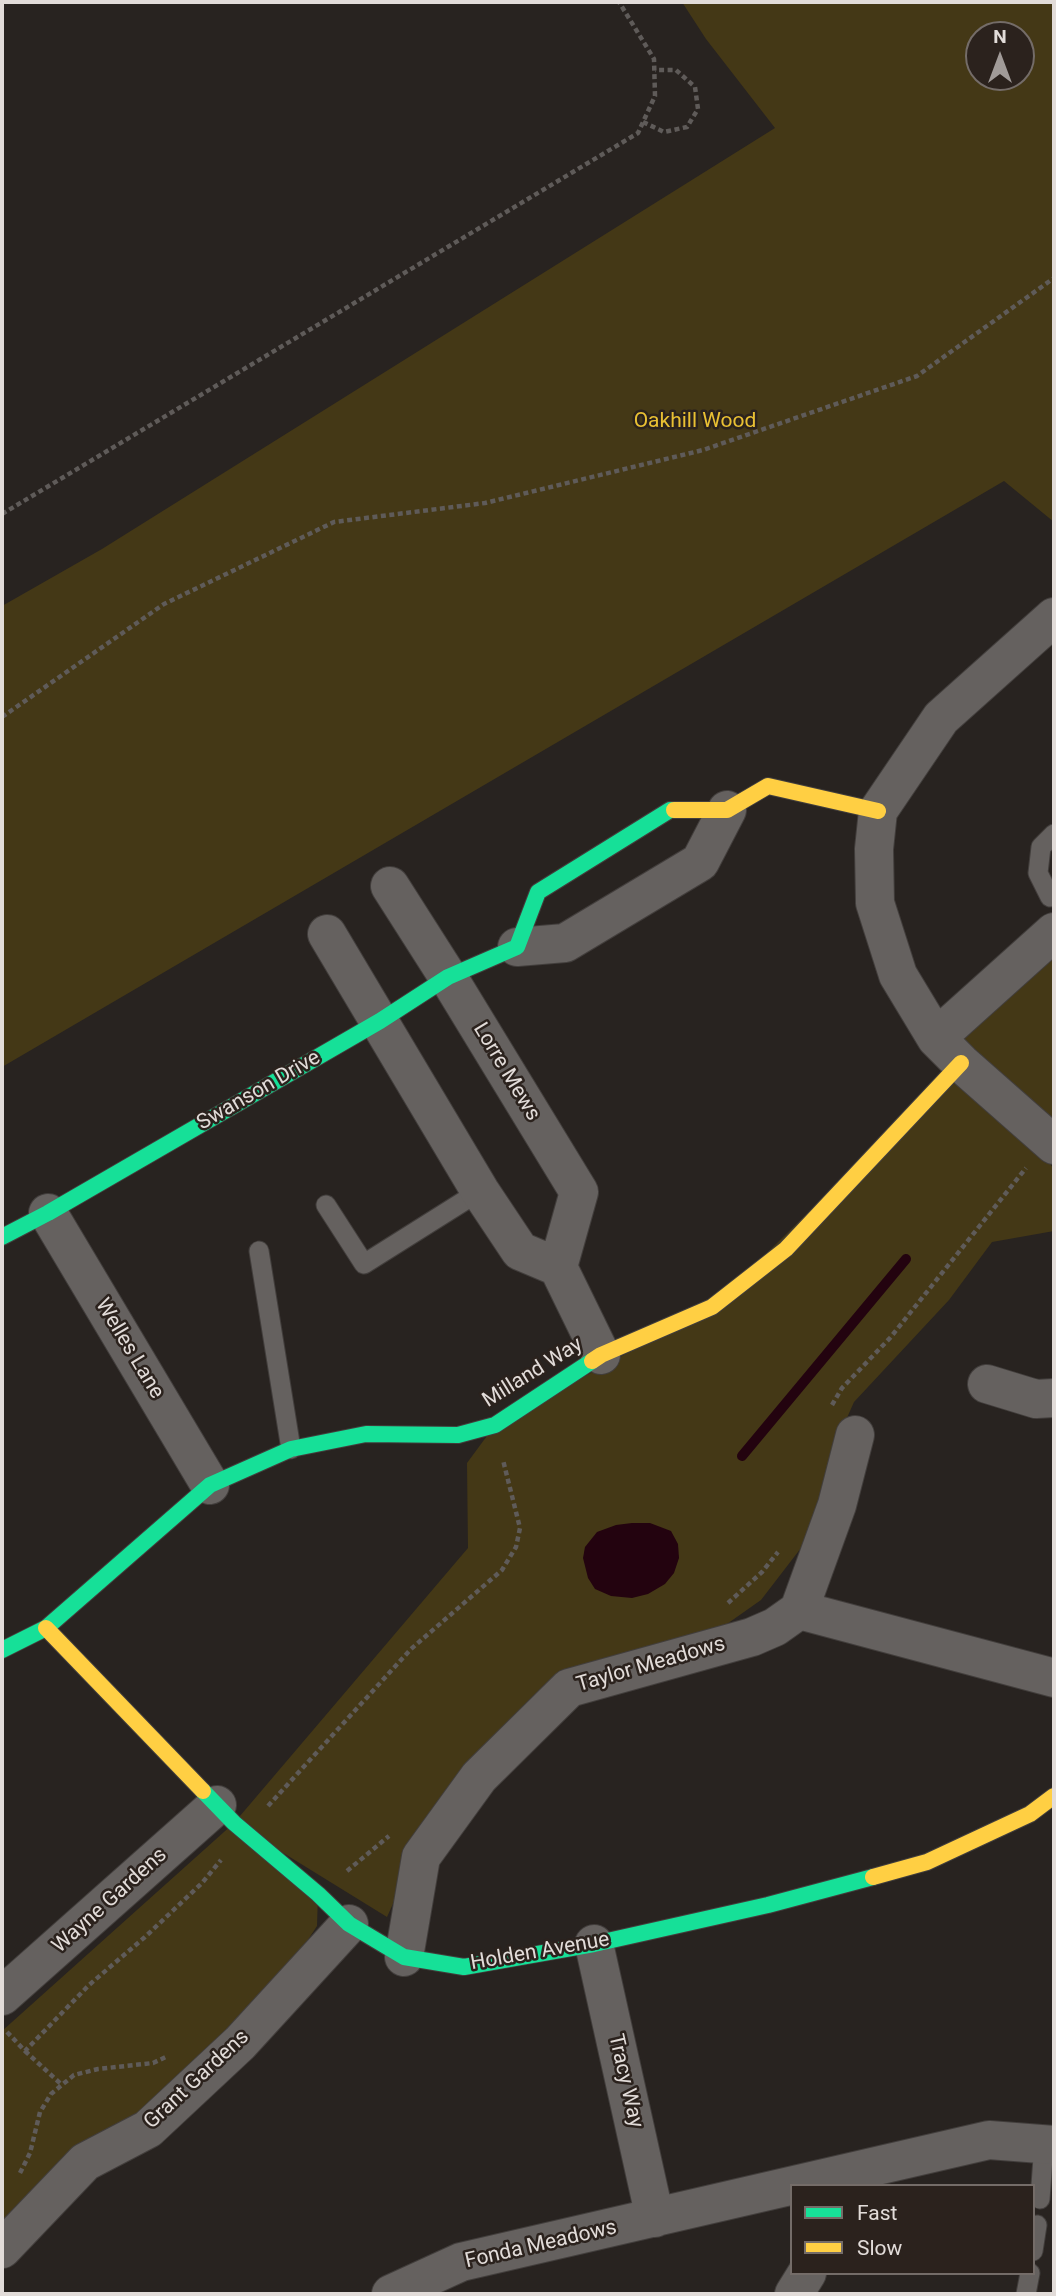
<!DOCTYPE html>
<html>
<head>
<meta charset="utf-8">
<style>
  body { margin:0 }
  #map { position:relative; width:1056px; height:2296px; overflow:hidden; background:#282320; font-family:Roboto,sans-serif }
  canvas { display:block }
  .frame { position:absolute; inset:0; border:4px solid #e2dcd9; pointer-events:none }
  .legend { position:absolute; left:790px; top:2184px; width:245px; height:91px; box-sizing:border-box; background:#2b221d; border:2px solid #746c68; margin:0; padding:9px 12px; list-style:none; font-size:21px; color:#e2dcd9 }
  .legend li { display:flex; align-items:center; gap:14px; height:35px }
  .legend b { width:35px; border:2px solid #746c68 }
  .north { position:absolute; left:965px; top:21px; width:70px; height:70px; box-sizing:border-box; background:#2b221d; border:2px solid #746c68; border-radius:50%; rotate:0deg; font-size:19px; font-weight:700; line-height:28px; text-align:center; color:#e2dcd9 }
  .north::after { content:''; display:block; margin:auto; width:24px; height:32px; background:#a19b98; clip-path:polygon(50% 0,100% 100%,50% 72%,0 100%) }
</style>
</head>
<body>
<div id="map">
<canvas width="1056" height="2296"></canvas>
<div class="frame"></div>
<ul class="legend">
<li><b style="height:9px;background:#16e098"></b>Fast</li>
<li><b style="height:9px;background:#ffcf43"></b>Slow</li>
</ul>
<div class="north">N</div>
</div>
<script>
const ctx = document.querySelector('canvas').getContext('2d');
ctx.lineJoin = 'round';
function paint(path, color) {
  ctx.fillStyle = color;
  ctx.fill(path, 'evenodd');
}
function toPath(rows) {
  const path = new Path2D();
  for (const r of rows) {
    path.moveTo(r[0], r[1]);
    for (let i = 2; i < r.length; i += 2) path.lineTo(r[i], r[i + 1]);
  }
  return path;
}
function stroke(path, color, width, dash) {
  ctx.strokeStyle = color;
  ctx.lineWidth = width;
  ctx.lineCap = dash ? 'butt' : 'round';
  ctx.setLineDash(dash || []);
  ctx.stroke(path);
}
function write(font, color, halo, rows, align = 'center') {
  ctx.font = font + ' Roboto,sans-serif';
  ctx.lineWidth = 5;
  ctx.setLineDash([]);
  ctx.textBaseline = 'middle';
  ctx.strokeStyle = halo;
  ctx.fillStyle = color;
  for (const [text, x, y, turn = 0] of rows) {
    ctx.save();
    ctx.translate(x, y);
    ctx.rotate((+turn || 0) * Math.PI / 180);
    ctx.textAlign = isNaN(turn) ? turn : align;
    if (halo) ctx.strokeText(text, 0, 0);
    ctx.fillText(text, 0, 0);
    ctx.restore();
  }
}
const green = toPath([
  [682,2,1054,2,1054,522,1004,481,2,1067,2,606,102,549,775,128,706,39],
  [1021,35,1021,77,979,77,979,35],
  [1054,932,1054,1157,1048,1160,1054,1170,1054,1231,992,1242,949,1300,854,1402,842,1429,830,1496,801,1548,761,1600,717,1631,588,1673,431,1819,387,1917,238,1825,318,1894,317,1926,240,2043,2,2249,2,2031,234,1823,468,1548,467,1463,495,1425,712,1307,960,1063,936,1038]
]);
const water = toPath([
  [632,1523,650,1523,671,1531,678,1544,679,1558,674,1573,665,1584,648,1594,632,1598,611,1596,595,1589,588,1578,583,1558,585,1547,597,1532,616,1525]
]);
const stream = toPath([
  [742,1456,906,1259]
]);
const path = toPath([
  [643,122,664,132,687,127,698,109,695,87,676,70,655,70],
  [2,514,638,133,655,96,654,59,619,2],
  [2,717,164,604,334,522,485,503,703,450,917,376,1054,278],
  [832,1405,842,1388,890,1338,1026,1168],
  [728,1603,762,1572,778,1552],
  [268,1806,411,1649,502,1570,516,1547,520,1528,503,1460],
  [347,1871,389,1836],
  [7,2032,25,2051,89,1985,145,1937,202,1883,221,1860],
  [25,2051,62,2085],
  [20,2173,30,2153,40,2112,51,2094,74,2075,98,2069,153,2063,168,2056]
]);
const lane = toPath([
  [1050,897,1038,873,1041,847,1054,834],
  [326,1205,364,1264,480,1191],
  [259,1251,291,1449],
  [1040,2199,1044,2144],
  [1033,2251,1037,2225],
  [1026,2294,1030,2273]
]);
const street = toPath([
  [1054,617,941,718,878,811,874,849,875,903,898,975,936,1038,961,1063,1054,1145],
  [390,886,448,977,579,1192,558,1267],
  [327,934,480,1191,520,1251,558,1267,601,1355],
  [517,947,565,943,700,862,727,810],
  [936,1038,1054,932],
  [48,1213,210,1485],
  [987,1384,1036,1399,1054,1398],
  [799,1610,1054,1678],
  [594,1944,655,2218],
  [404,1957,421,1857,479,1777,569,1688,752,1637,775,1627,799,1610,837,1505,855,1435],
  [2,1996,217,1805],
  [2,2249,85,2162,148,2129,240,2043,349,1924],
  [391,2294,461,2262,989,2140,1054,2145],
  [794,2294,807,2273]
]);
const fast = toPath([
  [2,1237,48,1213,380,1021,448,977,517,947,538,892,670,810,674,810],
  [2,1650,46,1628,210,1485,291,1449,366,1434,458,1435,495,1425,592,1361],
  [203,1791,234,1823,318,1894,349,1924,404,1957,464,1967,594,1944,768,1905,873,1877]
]);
const slow = toPath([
  [674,810,727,810,768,786,878,811],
  [592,1361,601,1355,712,1307,786,1249,961,1063],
  [46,1628,203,1791],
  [873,1877,927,1862,1030,1814,1054,1796]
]);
const parkNames = [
  ["Oakhill Wood",695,422]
];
const streetNames = [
  ["Lorre Mews",506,1072,59],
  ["Swanson Drive",259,1091,-30],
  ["Welles Lane",129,1349,59],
  ["Milland Way",533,1373,-32],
  ["Taylor Meadows",651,1665,-16],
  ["Wayne Gardens",110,1901,-42],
  ["Holden Avenue",540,1952,-10],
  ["Grant Gardens",197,2080,-43],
  ["Tracy Way",625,2081,77],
  ["Fonda Meadows",541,2245,-13]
];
paint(green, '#443816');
paint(water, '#23030f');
stroke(stream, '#23030f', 10);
stroke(lane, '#423e3c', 21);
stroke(street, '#423e3c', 40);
stroke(fast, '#423e3c', 18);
stroke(slow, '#423e3c', 18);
stroke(path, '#5f5b59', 4.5, [5, 3.5]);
stroke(lane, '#65615f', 19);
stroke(street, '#65615f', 38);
stroke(fast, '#16e098', 16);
stroke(slow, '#ffcf43', 16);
write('21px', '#e9c033', '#2b221d', parkNames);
write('21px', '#e2dcd9', '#2b221d', streetNames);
</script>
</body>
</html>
